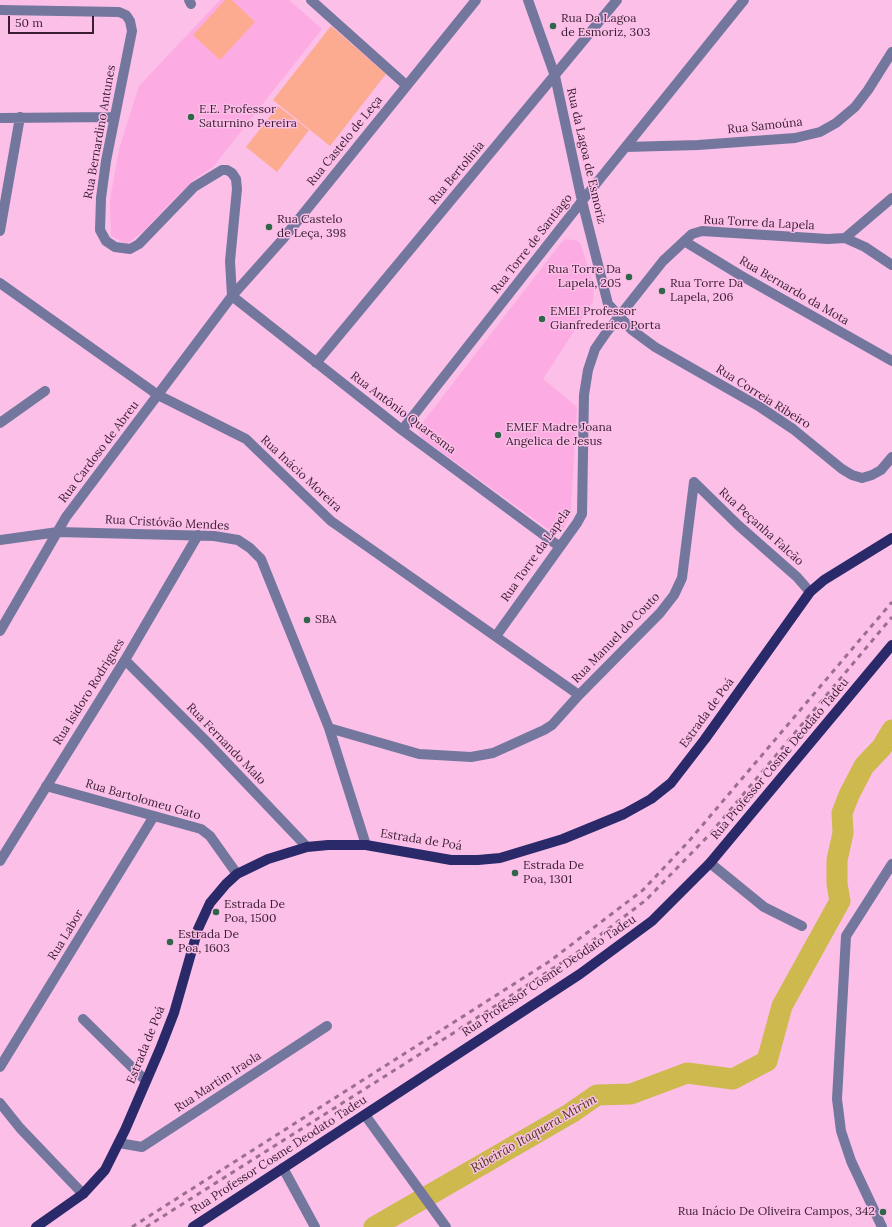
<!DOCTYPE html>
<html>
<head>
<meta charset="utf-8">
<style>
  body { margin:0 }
  #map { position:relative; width:892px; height:1227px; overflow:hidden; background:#fcbfe8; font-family:Lora,serif }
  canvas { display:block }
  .scale { position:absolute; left:8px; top:16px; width:86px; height:18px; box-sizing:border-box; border:2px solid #3a1d32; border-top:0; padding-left:5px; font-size:12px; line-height:14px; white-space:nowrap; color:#3a1d32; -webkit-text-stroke:3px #fcbfe8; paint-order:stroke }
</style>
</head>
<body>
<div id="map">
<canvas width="892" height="1227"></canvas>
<div class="scale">50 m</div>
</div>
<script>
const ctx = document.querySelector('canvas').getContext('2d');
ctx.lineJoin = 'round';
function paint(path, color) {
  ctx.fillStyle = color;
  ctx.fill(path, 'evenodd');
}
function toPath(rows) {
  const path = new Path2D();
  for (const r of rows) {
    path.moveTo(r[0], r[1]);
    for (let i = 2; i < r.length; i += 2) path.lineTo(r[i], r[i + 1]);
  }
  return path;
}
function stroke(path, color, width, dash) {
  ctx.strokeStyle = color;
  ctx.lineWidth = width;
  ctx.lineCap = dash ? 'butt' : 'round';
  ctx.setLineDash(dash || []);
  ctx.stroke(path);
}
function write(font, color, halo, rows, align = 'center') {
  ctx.font = font + ' Lora,serif';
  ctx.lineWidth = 3;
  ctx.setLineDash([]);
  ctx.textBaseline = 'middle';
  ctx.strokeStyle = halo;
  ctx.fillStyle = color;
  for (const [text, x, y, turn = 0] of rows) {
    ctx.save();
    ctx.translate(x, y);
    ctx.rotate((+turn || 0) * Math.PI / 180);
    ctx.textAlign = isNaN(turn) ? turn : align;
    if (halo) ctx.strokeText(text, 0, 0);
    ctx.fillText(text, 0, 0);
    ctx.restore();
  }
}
const built = toPath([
  [220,0,289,0,322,29,213,167,196,178,168,205,145,230,127,244,111,236,110,200,119,149,139,86],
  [566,239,578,241,581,245,594,286,593,302,543,379,577,407,571,506,570,516,562,531,557,533,552,532,422,438,418,432,420,426,561,243]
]);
const green = toPath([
  [225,0,232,0,255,22,220,60,193,35],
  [331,26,386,74,330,146,273,100],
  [278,106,309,130,277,172,246,147]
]);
const river = toPath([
  [374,1227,571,1113,597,1095,631,1094,687,1073,733,1079,767,1061,782,1006,840,901,837,884,837,860,843,833,842,813,849,795,864,766,882,747,892,730]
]);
const minor = toPath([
  [189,0,191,4],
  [311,0,406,85],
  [528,0,555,76,582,201,608,304,632,330,655,347,760,407,793,429,842,469,852,475,862,478,872,475,881,470,892,457],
  [0,10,119,12,126,15,130,21,132,31,106,161,101,198,100,230,106,241,115,247,130,249,139,244,194,187,222,170,227,170,232,173,236,179,237,189,230,261,232,296],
  [0,118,114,117],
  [626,147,698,145,795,138,820,132,836,123,855,107,868,90,892,52],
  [0,231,20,117],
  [845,238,865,247,892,265],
  [684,241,740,275,892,361],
  [0,283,158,395,246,439,331,521,579,695],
  [232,296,402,430,560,547],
  [316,363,617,0],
  [0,423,45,391],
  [402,430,582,201,744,0],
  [694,482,738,525,797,577,810,592],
  [0,540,58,532,214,536,238,540,250,548,261,559,329,728,366,845],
  [0,631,66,517,232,296,282,240,476,0],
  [496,636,577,523,582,514,584,395,588,370,595,349,606,333,663,261,692,234,702,231,828,239,845,238,892,198],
  [125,660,208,743,307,847],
  [329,728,419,754,471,757,493,753,544,730,552,725,579,695,660,613,674,595,682,578,694,482],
  [46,786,201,829,210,836,237,874],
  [0,861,125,660,198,535],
  [710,863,764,907,802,926],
  [83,1019,146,1081],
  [0,1067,154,816],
  [0,1103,20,1128,83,1194],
  [365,1115,446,1227],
  [119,1143,142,1147,327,1026],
  [283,1168,315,1227],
  [882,1227,851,1161,841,1131,837,1099,846,936,892,864]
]);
const major = toPath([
  [36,1227,83,1194,105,1170,125,1130,160,1049,174,1013,198,929,210,903,226,884,237,874,268,859,307,847,328,845,366,845,451,860,478,860,500,858,563,839,624,814,651,799,671,783,705,739,810,592,824,580,892,538],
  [193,1227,580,974,652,921,710,863,892,645]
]);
const rail = toPath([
  [132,1227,550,961,643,890,689,841,892,602],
  [146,1227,455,1032,575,954,646,900,710,834,892,617]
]);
const markers = [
  [553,26,4,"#31654a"],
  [191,117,4,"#31654a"],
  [269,227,4,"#31654a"],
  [629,277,4,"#31654a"],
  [662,291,4,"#31654a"],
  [542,319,4,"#31654a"],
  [498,435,4,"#31654a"],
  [307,620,4,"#31654a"],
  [515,873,4,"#31654a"],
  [216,912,4,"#31654a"],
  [170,942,4,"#31654a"],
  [883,1212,4,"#31654a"]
];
const poiNames = [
  ["Rua Da Lagoa",561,19],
  ["de Esmoriz, 303",561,33],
  ["E.E. Professor",199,110],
  ["Saturnino Pereira",199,124],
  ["Rua Castelo",277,220],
  ["de Leça, 398",277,234],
  ["Rua Torre Da",621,270,"right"],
  ["Lapela, 205",621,284,"right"],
  ["Rua Torre Da",670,284],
  ["Lapela, 206",670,298],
  ["EMEI Professor",550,312],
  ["Gianfrederico Porta",550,326],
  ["EMEF Madre Joana",506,428],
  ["Angelica de Jesus",506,442],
  ["SBA",315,620],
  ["Estrada De",523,866],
  ["Poa, 1301",523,880],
  ["Estrada De",224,905],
  ["Poa, 1500",224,919],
  ["Estrada De",178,935],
  ["Poa, 1603",178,949],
  ["Rua Inácio De Oliveira Campos, 342",875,1212,"right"]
];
const streetNames = [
  ["Rua Samoúna",765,126,-6],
  ["Rua Bernardino Antunes",100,132,-80],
  ["Rua Castelo de Leça",345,141,-51],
  ["Rua da Lagoa de Esmoriz",586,156,77],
  ["Rua Bertolínia",457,173,-50],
  ["Rua Torre da Lapela",759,223,3],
  ["Rua Torre de Santiago",532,244,-52],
  ["Rua Bernardo da Mota",794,291,30],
  ["Rua Correia Ribeiro",763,397,32],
  ["Rua Antônio Quaresma",403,413,37],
  ["Rua Cardoso de Abreu",99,452,-53],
  ["Rua Inácio Moreira",301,474,43],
  ["Rua Cristóvão Mendes",167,523,3],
  ["Rua Peçanha Falcão",761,527,42],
  ["Rua Torre da Lapela",536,555,-55],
  ["Rua Manuel do Couto",616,638,-46],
  ["Rua Isidoro Rodrigues",89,692,-58],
  ["Estrada de Poá",707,713,-54],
  ["Rua Fernando Malo",226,744,46],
  ["Rua Professor Cosme Deodato Tadeu",780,759,-50],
  ["Rua Bartolomeu Gato",143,800,16],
  ["Estrada de Poá",421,840,9],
  ["Rua Labor",66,935,-59],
  ["Rua Professor Cosme Deodato Tadeu",549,976,-34],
  ["Estrada de Poá",146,1045,-68],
  ["Rua Martim Iraola",218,1082,-33],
  ["Rua Professor Cosme Deodato Tadeu",279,1155,-33]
];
const waterNames = [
  ["Ribeirão Itaquera Mirim",534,1134,-30]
];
paint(built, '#fdabe3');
paint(green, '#fcab90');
stroke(river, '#cdb94e', 21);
stroke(minor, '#73779d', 10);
stroke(major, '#2a2969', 10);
stroke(rail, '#9c6f8e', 3, [5, 5]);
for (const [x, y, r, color] of markers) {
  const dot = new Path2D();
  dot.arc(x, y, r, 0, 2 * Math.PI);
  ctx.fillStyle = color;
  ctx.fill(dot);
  stroke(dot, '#fcbfe8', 1.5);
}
write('12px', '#3a1d32', '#fcbfe8', poiNames, 'left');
write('12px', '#3a1d32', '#fcbfe8', streetNames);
write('italic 13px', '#453d10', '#fcbfe8', waterNames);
</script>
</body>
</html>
